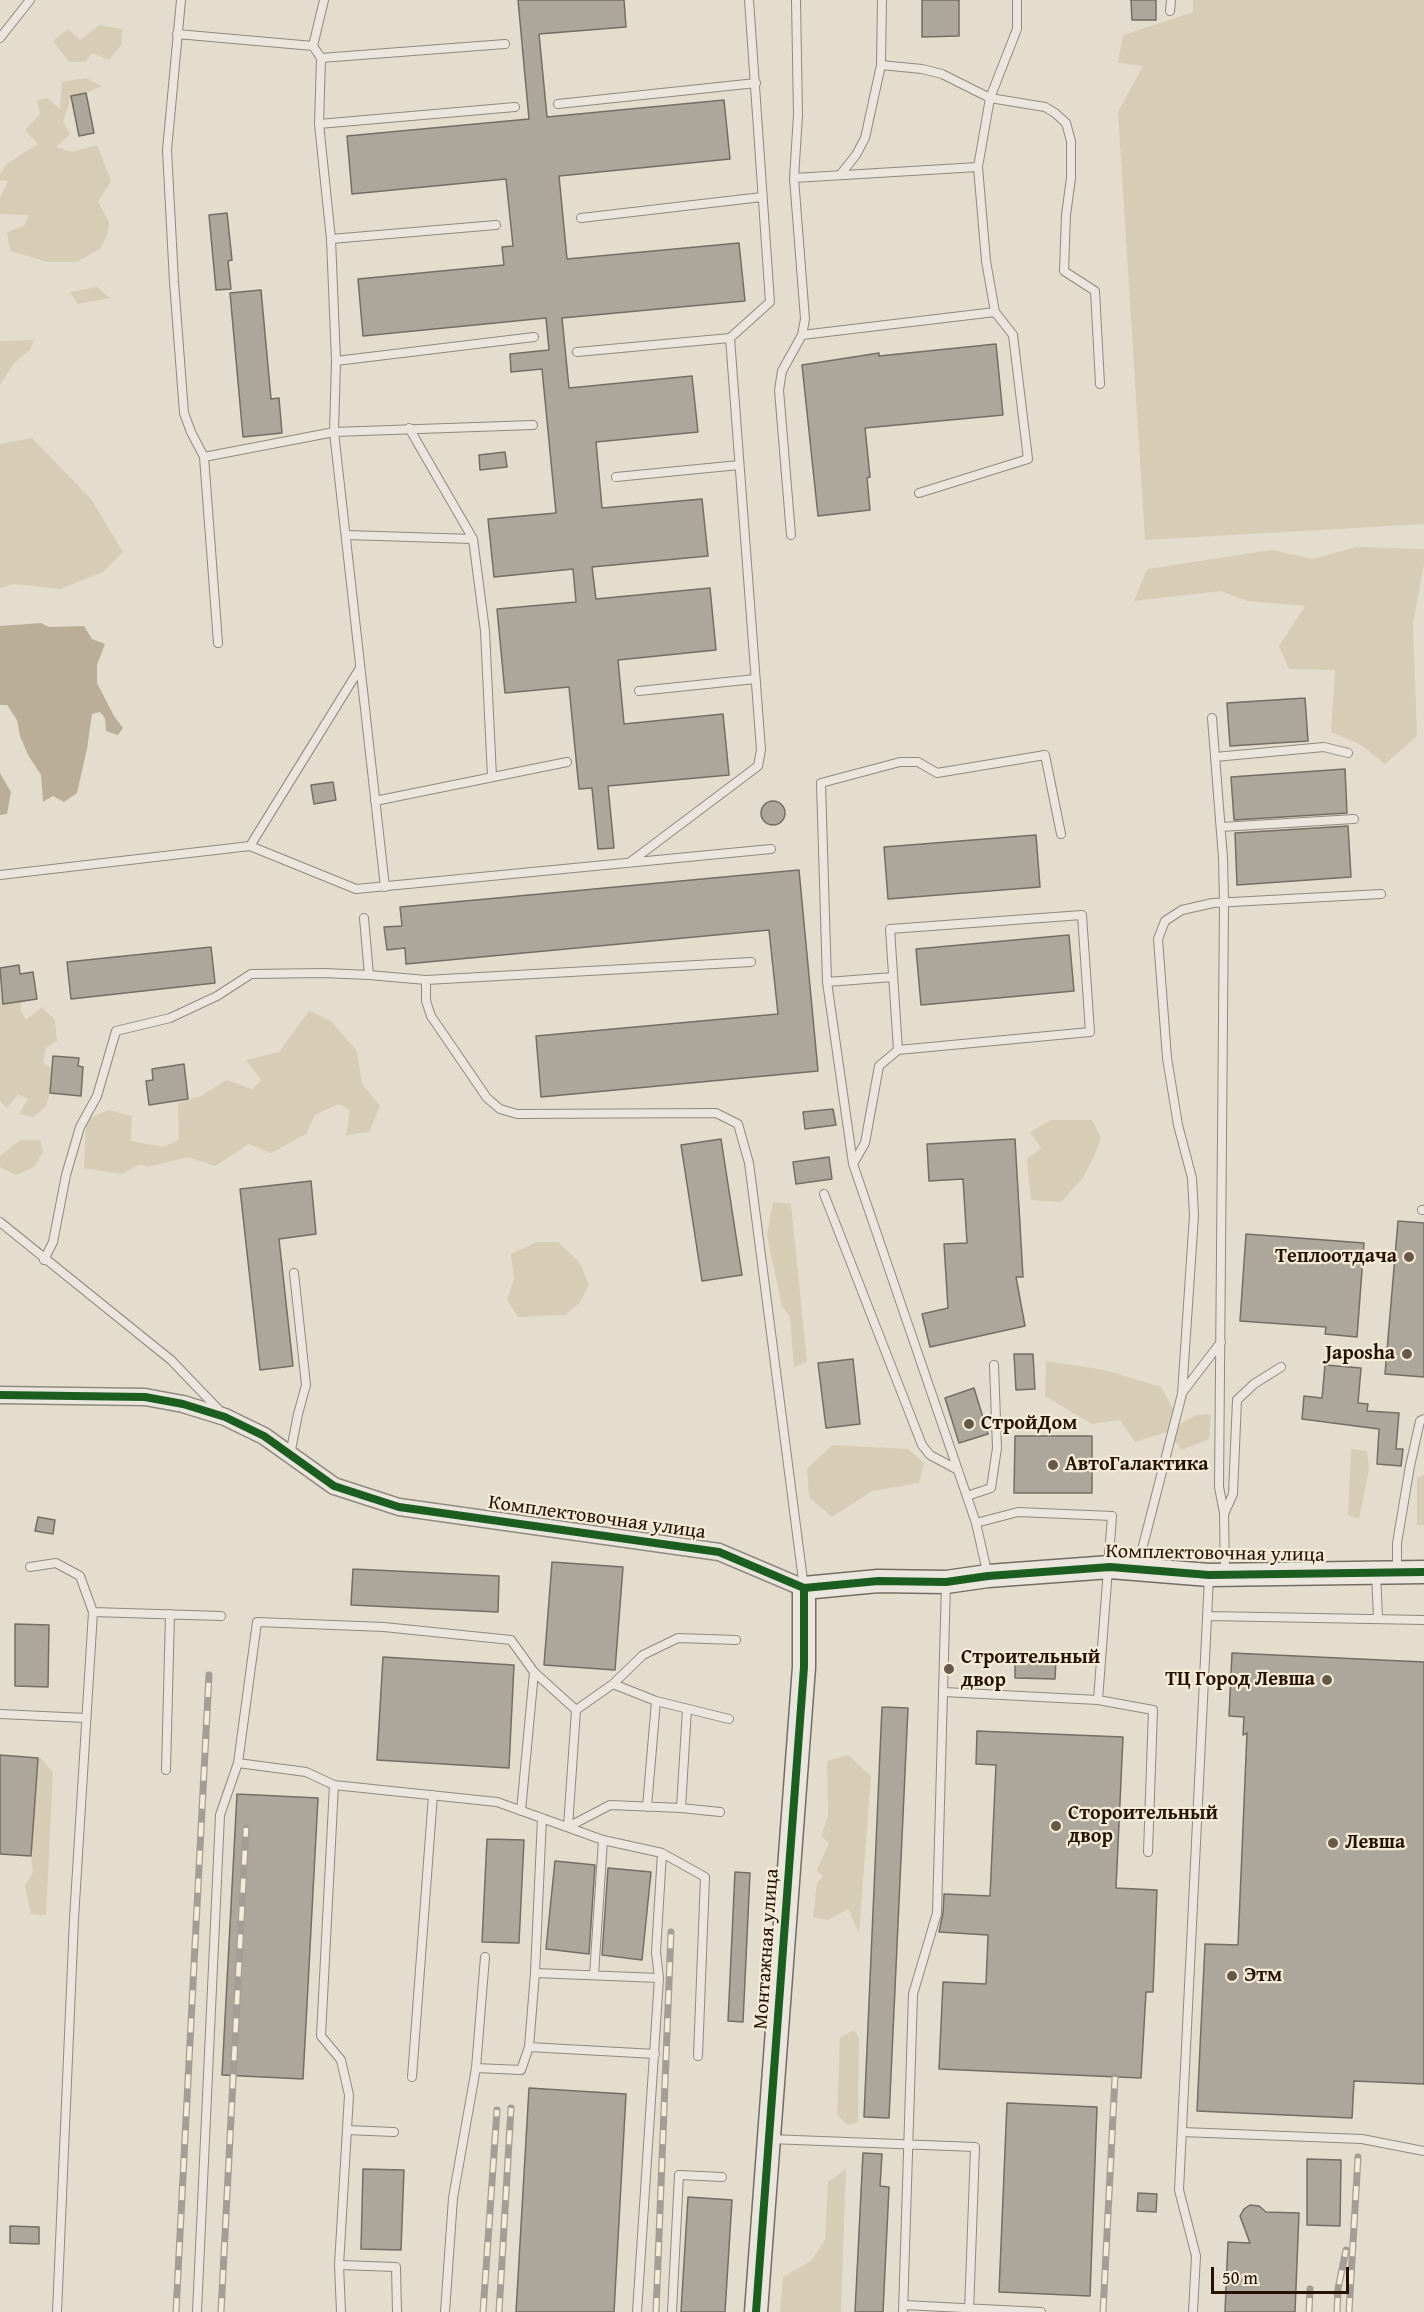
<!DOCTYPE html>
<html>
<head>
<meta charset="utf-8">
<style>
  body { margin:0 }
  #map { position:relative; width:1424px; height:2312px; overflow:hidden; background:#e4ddcd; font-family:"Gentium Book Plus",serif }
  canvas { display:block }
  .scale { position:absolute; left:1211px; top:2267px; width:138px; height:27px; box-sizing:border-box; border:3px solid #241100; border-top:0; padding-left:8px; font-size:18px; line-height:21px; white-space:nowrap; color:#241100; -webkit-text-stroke:4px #f4ecd8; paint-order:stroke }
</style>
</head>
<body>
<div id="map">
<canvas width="1424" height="2312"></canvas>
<div class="scale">50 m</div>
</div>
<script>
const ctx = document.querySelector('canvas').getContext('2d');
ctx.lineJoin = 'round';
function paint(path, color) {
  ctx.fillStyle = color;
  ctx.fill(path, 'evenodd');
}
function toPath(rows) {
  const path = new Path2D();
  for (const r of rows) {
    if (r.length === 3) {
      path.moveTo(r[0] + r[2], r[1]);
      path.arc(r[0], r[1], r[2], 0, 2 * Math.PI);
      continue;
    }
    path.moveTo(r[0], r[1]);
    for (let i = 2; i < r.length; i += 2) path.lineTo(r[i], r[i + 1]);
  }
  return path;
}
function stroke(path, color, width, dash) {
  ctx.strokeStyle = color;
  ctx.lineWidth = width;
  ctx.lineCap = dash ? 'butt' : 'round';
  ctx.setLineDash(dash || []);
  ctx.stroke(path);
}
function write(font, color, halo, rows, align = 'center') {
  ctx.font = font + ' "Gentium Book Plus",serif';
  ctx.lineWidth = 4.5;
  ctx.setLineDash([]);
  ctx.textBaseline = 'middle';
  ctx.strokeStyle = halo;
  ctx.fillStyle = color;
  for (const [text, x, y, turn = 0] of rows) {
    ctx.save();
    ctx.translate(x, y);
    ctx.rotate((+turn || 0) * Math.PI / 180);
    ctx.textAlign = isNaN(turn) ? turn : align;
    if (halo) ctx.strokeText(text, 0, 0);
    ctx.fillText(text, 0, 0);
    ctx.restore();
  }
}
const green = toPath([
  [1193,0,1424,0,1424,524,1145,540,1118,112,1143,66,1118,63,1123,35,1193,12],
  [100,25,122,29,122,44,109,60,92,53,85,62,69,62,53,41,68,29,80,40],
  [86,78,102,86,86,93,71,96,63,122,70,134,56,147,72,152,97,145,111,181,98,202,109,222,108,233,101,248,77,262,48,262,10,251,7,232,24,226,29,215,0,214,0,198,8,181,0,180,0,174,7,164,38,144,25,130,40,114,37,100,47,98,60,109,62,82],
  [97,287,110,298,78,304,70,292],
  [34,340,30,350,14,363,0,385,0,341],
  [32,438,91,499,123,552,103,572,60,589,14,584,0,588,0,444],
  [1356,547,1424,549,1424,564,1413,624,1417,736,1385,764,1361,745,1331,732,1335,670,1289,669,1279,646,1305,606,1247,601,1221,591,1134,601,1147,569,1272,550,1313,559],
  [0,982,3,1003,22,1001,20,1009,26,1020,42,1007,55,1020,57,1041,46,1048,43,1063,52,1068,50,1093,46,1106,34,1117,19,1114,28,1099,18,1094,7,1108,0,1101],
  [309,1011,331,1021,357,1051,362,1084,380,1106,369,1132,346,1135,350,1110,339,1104,315,1115,306,1134,271,1153,249,1144,215,1166,188,1157,148,1167,140,1164,122,1174,84,1168,86,1120,108,1110,132,1116,131,1141,163,1147,179,1140,178,1103,201,1096,226,1080,252,1089,261,1080,246,1060,279,1052],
  [1051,1120,1092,1120,1101,1137,1094,1157,1082,1179,1061,1202,1031,1200,1027,1159,1041,1148,1030,1132],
  [20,1140,40,1140,43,1152,34,1167,16,1175,0,1167,0,1156],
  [773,1202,791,1204,807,1362,794,1367,790,1317,782,1306,767,1236],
  [537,1242,558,1242,580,1263,589,1285,580,1302,565,1315,518,1317,507,1300,514,1279,511,1254],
  [1046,1361,1105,1370,1161,1387,1174,1411,1177,1426,1196,1415,1211,1414,1209,1439,1182,1450,1167,1432,1135,1442,1120,1420,1092,1424,1045,1396],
  [832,1445,908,1449,924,1463,919,1483,872,1491,832,1517,809,1497,807,1469],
  [1351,1449,1367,1451,1369,1469,1359,1519,1348,1515],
  [1424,1475,1424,1525,1417,1525,1417,1478],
  [848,1755,871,1776,859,1933,848,1909,828,1920,813,1917,817,1883,823,1876,817,1870,829,1843,821,1836,828,1816,827,1761],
  [38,1758,41,1758,53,1773,46,1915,31,1914,25,1886,33,1872,31,1856],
  [854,2030,859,2038,858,2122,848,2125,837,2115,840,2038],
  [846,2169,841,2312,780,2312,783,2277,811,2261,825,2240,828,2182]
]);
const water = toPath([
  [41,623,49,627,84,626,92,639,105,644,97,665,97,683,114,716,123,728,118,735,106,731,105,718,100,712,92,714,87,749,77,793,64,802,53,796,43,802,41,775,28,755,20,736,17,720,7,705,0,705,0,626],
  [0,773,11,792,7,814,0,815]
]);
const building = toPath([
  [518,0,624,0,626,27,539,34,547,117,724,100,730,159,559,176,567,259,739,243,745,301,562,318,569,388,692,376,698,432,596,442,602,508,702,499,708,556,592,567,596,599,710,588,716,650,618,660,624,724,723,714,729,775,608,786,614,848,598,849,592,788,579,789,569,687,505,693,497,609,576,602,573,569,494,577,488,519,556,513,542,369,511,372,510,354,549,350,546,318,363,336,358,279,504,265,502,247,513,246,506,179,352,194,347,136,529,119,518,0],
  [922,0,959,0,959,36,922,37,922,0],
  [1131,0,1156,0,1156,20,1132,20,1131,0],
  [86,93,94,133,79,136,71,96,86,93],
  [227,213,232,260,228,261,231,289,216,290,209,215,227,213],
  [261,290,271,399,279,398,282,433,243,437,230,293,261,290],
  [996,344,1003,415,865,428,870,477,867,478,870,510,818,516,802,365,879,353,879,356,996,344],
  [505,452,507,467,480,470,479,455,505,452],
  [1305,698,1308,741,1230,746,1227,703,1305,698],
  [1345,769,1347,813,1234,820,1231,777,1345,769],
  [333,782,336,800,314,804,311,785,333,782],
  [773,813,12],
  [1348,826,1351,877,1237,885,1235,833,1348,826],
  [1036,835,1040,887,888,899,884,847,1036,835],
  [799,870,818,1071,541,1097,536,1036,778,1014,769,930,406,964,405,948,387,950,384,927,402,926,400,907,799,870],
  [1069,935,1074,991,921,1005,916,949,1069,935],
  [211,947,215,983,71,999,67,962,211,947],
  [19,965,20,974,33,972,37,999,3,1004,0,968,19,965],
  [53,1056,79,1058,78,1066,83,1067,81,1096,50,1093,53,1056],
  [184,1064,188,1099,149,1105,146,1081,153,1080,152,1069,184,1064],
  [833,1109,836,1125,805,1129,803,1112,833,1109],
  [721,1139,742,1275,702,1281,681,1145,721,1139],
  [1015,1139,1023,1277,1016,1277,1025,1326,930,1347,922,1314,948,1308,944,1244,967,1243,963,1179,929,1181,927,1144,1015,1139],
  [829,1157,832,1179,796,1184,793,1162,829,1157],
  [311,1181,316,1234,279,1239,293,1366,260,1370,240,1189,311,1181],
  [1398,1221,1424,1223,1424,1377,1385,1374,1398,1221],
  [1246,1234,1364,1243,1357,1337,1325,1334,1326,1327,1240,1321,1246,1234],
  [1014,1354,1033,1354,1035,1389,1016,1390,1014,1354],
  [853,1359,860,1424,826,1428,818,1363,853,1359],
  [1325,1365,1361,1368,1358,1403,1368,1404,1367,1411,1399,1413,1396,1449,1403,1449,1401,1466,1377,1464,1379,1429,1302,1419,1304,1396,1322,1398,1325,1365],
  [974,1388,988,1434,959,1443,945,1398,974,1388],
  [1015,1436,1092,1436,1092,1493,1014,1493,1015,1436],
  [38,1517,55,1520,53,1534,35,1531,38,1517],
  [552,1562,623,1567,615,1670,544,1665,552,1562],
  [353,1569,499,1576,498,1612,351,1605,353,1569],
  [15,1624,49,1625,48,1687,15,1686,15,1624],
  [1232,1653,1424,1662,1424,2084,1354,2081,1352,2118,1197,2111,1205,1944,1238,1945,1247,1733,1243,1735,1244,1717,1229,1716,1232,1653],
  [383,1657,514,1665,509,1768,377,1760,383,1657],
  [1015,1659,1056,1660,1055,1679,1015,1678,1015,1659],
  [882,1707,908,1708,889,2118,864,2117,882,1707],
  [977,1731,1123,1737,1116,1888,1157,1890,1153,1992,1146,1992,1141,2078,939,2069,943,1982,986,1984,988,1935,939,1932,943,1913,944,1894,990,1896,996,1765,976,1764,977,1731],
  [0,1755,38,1758,31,1856,0,1854,0,1755],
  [237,1794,318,1798,303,2079,222,2075,237,1794],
  [487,1839,524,1840,519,1943,482,1942,487,1839],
  [555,1861,595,1865,589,1954,546,1949,555,1861],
  [608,1868,651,1872,642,1960,602,1955,608,1868],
  [735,1872,750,1873,743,2022,728,2021,735,1872],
  [529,2088,626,2094,614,2312,516,2312,529,2088],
  [1007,2103,1097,2107,1090,2296,999,2292,1007,2103],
  [863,2153,882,2154,880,2186,889,2187,883,2312,855,2312,863,2153],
  [1307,2159,1341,2160,1340,2226,1307,2225,1307,2159],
  [363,2169,404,2170,401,2250,361,2249,363,2169],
  [1138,2193,1157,2194,1156,2212,1137,2211,1138,2193],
  [688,2197,732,2200,725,2312,681,2312,688,2197],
  [1250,2205,1259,2206,1266,2212,1299,2213,1295,2312,1225,2312,1228,2242,1250,2243,1240,2216,1244,2209,1250,2205],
  [10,2226,39,2227,39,2244,10,2243,10,2226]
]);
const lane = toPath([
  [181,0,167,150,174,282,184,413,191,432,204,457,218,643],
  [882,0,881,65,922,69,942,74,990,98,1045,107,1055,113,1066,123,1071,141,1071,178,1066,215,1064,271,1095,291,1100,384],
  [1170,11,1171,0],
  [177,34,313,46,321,58,319,124,331,239,336,361,334,432,385,887],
  [0,38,30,0],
  [313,46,324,0],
  [321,58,505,44],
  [558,104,756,83],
  [319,124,515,107],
  [840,175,856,155,865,138,881,65],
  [794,178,978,167],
  [581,218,762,197],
  [331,239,496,225],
  [802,335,995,312],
  [577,352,730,338,770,302,749,0],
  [336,361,534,337],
  [409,428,473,539,485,631,492,777],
  [204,457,334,432,533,425],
  [616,477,739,465],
  [919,493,1028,459,1013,335,995,312,986,261,978,167,990,98,1017,29,1017,0],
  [346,535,473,539],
  [791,535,779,390,782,371,802,335,805,319,794,178,798,115,796,0],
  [639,691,755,679],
  [1212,718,1223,858,1224,902,1219,1487,1224,1513,1225,1574],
  [1215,757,1324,747,1348,753],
  [375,801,567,762],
  [1221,827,1354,819],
  [250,846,360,668],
  [629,863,758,766,761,750,730,338],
  [0,875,250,846,356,889,771,849],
  [364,918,369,975,426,980,751,962],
  [426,980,426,1001,431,1016,487,1098,500,1109,517,1114,716,1113,738,1124,749,1163,804,1588],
  [827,982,893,977],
  [853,1164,865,1143,879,1066,898,1050,1090,1032,1082,915,890,929,898,1050],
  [824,1194,922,1445,930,1455,958,1470],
  [1422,1210,1424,1210],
  [0,1222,171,1360,220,1411],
  [44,1260,53,1242,66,1175,80,1127,97,1096,116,1031,170,1018,217,996,251,974,324,973,369,975],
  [1182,1393,1221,1342],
  [290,1455,298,1414,306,1385,294,1273],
  [967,1496,991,1488,997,1448,994,1365],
  [1225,1512,1233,1494,1237,1400,1254,1384,1281,1367],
  [30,1567,56,1563,80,1576,93,1612,74,1919,57,2312],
  [1137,1569,1182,1394,1194,1215,1192,1178,1178,1125,1167,1058,1158,939,1165,921,1182,910,1213,903,1381,894],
  [1397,1572,1397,1543,1410,1466,1420,1421,1424,1419],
  [1376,1573,1378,1618],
  [988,1576,976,1523,853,1164,827,982,821,783,900,762,918,762,937,773,1045,755,1061,834],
  [93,1612,221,1616],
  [1209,1616,1424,1620],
  [613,1684,656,1701,729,1719],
  [944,1692,1098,1700,1112,1516,1018,1512,976,1523],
  [1098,1700,1153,1710,1148,1852],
  [0,1714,86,1718],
  [238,1763,306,1772,334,1785,497,1802,603,1840,662,1853,705,1877,698,2056],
  [166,1770,170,1614],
  [334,1785,321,2036,341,2060,349,2095,339,2265,341,2312],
  [647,1807,656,1701],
  [681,1808,687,1709],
  [521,1811,534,1672],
  [568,1827,576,1710,613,1684,643,1655,678,1638,736,1640],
  [568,1827,610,1805,681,1808,720,1812],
  [535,1973,659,1978],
  [594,1975,603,1840],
  [529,2047,655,2054],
  [476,2068,521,2070,529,2047,535,1973,542,1818],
  [412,2077,433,1795],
  [347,2130,394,2132],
  [1182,2132,1362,2139,1424,2151],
  [770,2139,975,2147,969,2312],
  [339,2265,396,2267,397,2312],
  [904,2305,1041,2312],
  [197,2312,220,1815,238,1763,257,1622,384,1627,511,1640,534,1672,576,1710],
  [445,2312,453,2198,476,2068,485,1957],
  [637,2312,659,1978,656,1952,662,1853],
  [672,2312,679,2175,722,2177],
  [903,2312,913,1994,937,1913,946,1583],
  [1193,2312,1196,2256,1179,2190,1209,1577]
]);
const street = toPath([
  [0,1395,145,1397,183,1404,225,1417,264,1436,334,1486,399,1507,719,1552,804,1588]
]);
const secondary = toPath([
  [756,2312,804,1667,804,1588,878,1581,946,1582,988,1576,1110,1567,1209,1575,1424,1572]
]);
const rail = toPath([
  [176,2312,209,1675],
  [221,2312,246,1828],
  [483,2312,497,2110],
  [499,2312,511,2108],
  [656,2312,671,1932],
  [1103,2312,1115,2077],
  [1309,2312,1310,2289],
  [1337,2312,1338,2289,1346,2250],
  [1349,2312,1358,2157]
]);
const cycleway = toPath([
  [0,1395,145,1397,183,1404,225,1417,264,1436,334,1486,399,1507,719,1552,804,1588,878,1581,946,1582,988,1576,1110,1567,1209,1575,1424,1572],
  [756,2312,804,1667,804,1588]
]);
const markers = [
  [1409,1257,6,"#675848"],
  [1407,1354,6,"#675848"],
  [969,1424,6,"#675848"],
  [1053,1465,6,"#675848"],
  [949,1669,6,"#675848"],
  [1327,1680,6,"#675848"],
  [1056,1826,6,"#675848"],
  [1333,1843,6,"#675848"],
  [1232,1976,6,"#675848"]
];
const poiNames = [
  ["Теплоотдача",1397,1257,"right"],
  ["Japosha",1395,1354,"right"],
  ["СтройДом",981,1424],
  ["АвтоГалактика",1065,1465],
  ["Строительный",961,1658],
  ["двор",961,1681],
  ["ТЦ Город Левша",1315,1680,"right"],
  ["Стороительный",1068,1814],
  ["двор",1068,1837],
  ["Левша",1345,1843],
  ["Этм",1244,1976]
];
const streetNames = [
  ["Комплектовочная улица",597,1518,8],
  ["Комплектовочная улица",1215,1554,1],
  ["Монтажная улица",767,1949,-86]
];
paint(green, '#d7ccb5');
paint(water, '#bbae98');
paint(building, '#ada79b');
stroke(building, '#746d63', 1.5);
stroke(lane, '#8f897e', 10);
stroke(street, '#8f897e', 19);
stroke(secondary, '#746d63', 25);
stroke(lane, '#eae6de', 8);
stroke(street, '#eae6de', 16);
stroke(secondary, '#eae6de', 22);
stroke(rail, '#a39d96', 7);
stroke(rail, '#f4ecd8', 4.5, [14]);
stroke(cycleway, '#1b5e20', 8);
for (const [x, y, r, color] of markers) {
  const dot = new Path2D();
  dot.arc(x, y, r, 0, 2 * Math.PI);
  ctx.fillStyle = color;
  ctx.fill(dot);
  stroke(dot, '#f4ecd8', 2);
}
write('bold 20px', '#241100', '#f4ecd8', poiNames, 'left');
write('20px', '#241100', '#f4ecd8', streetNames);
</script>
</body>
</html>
